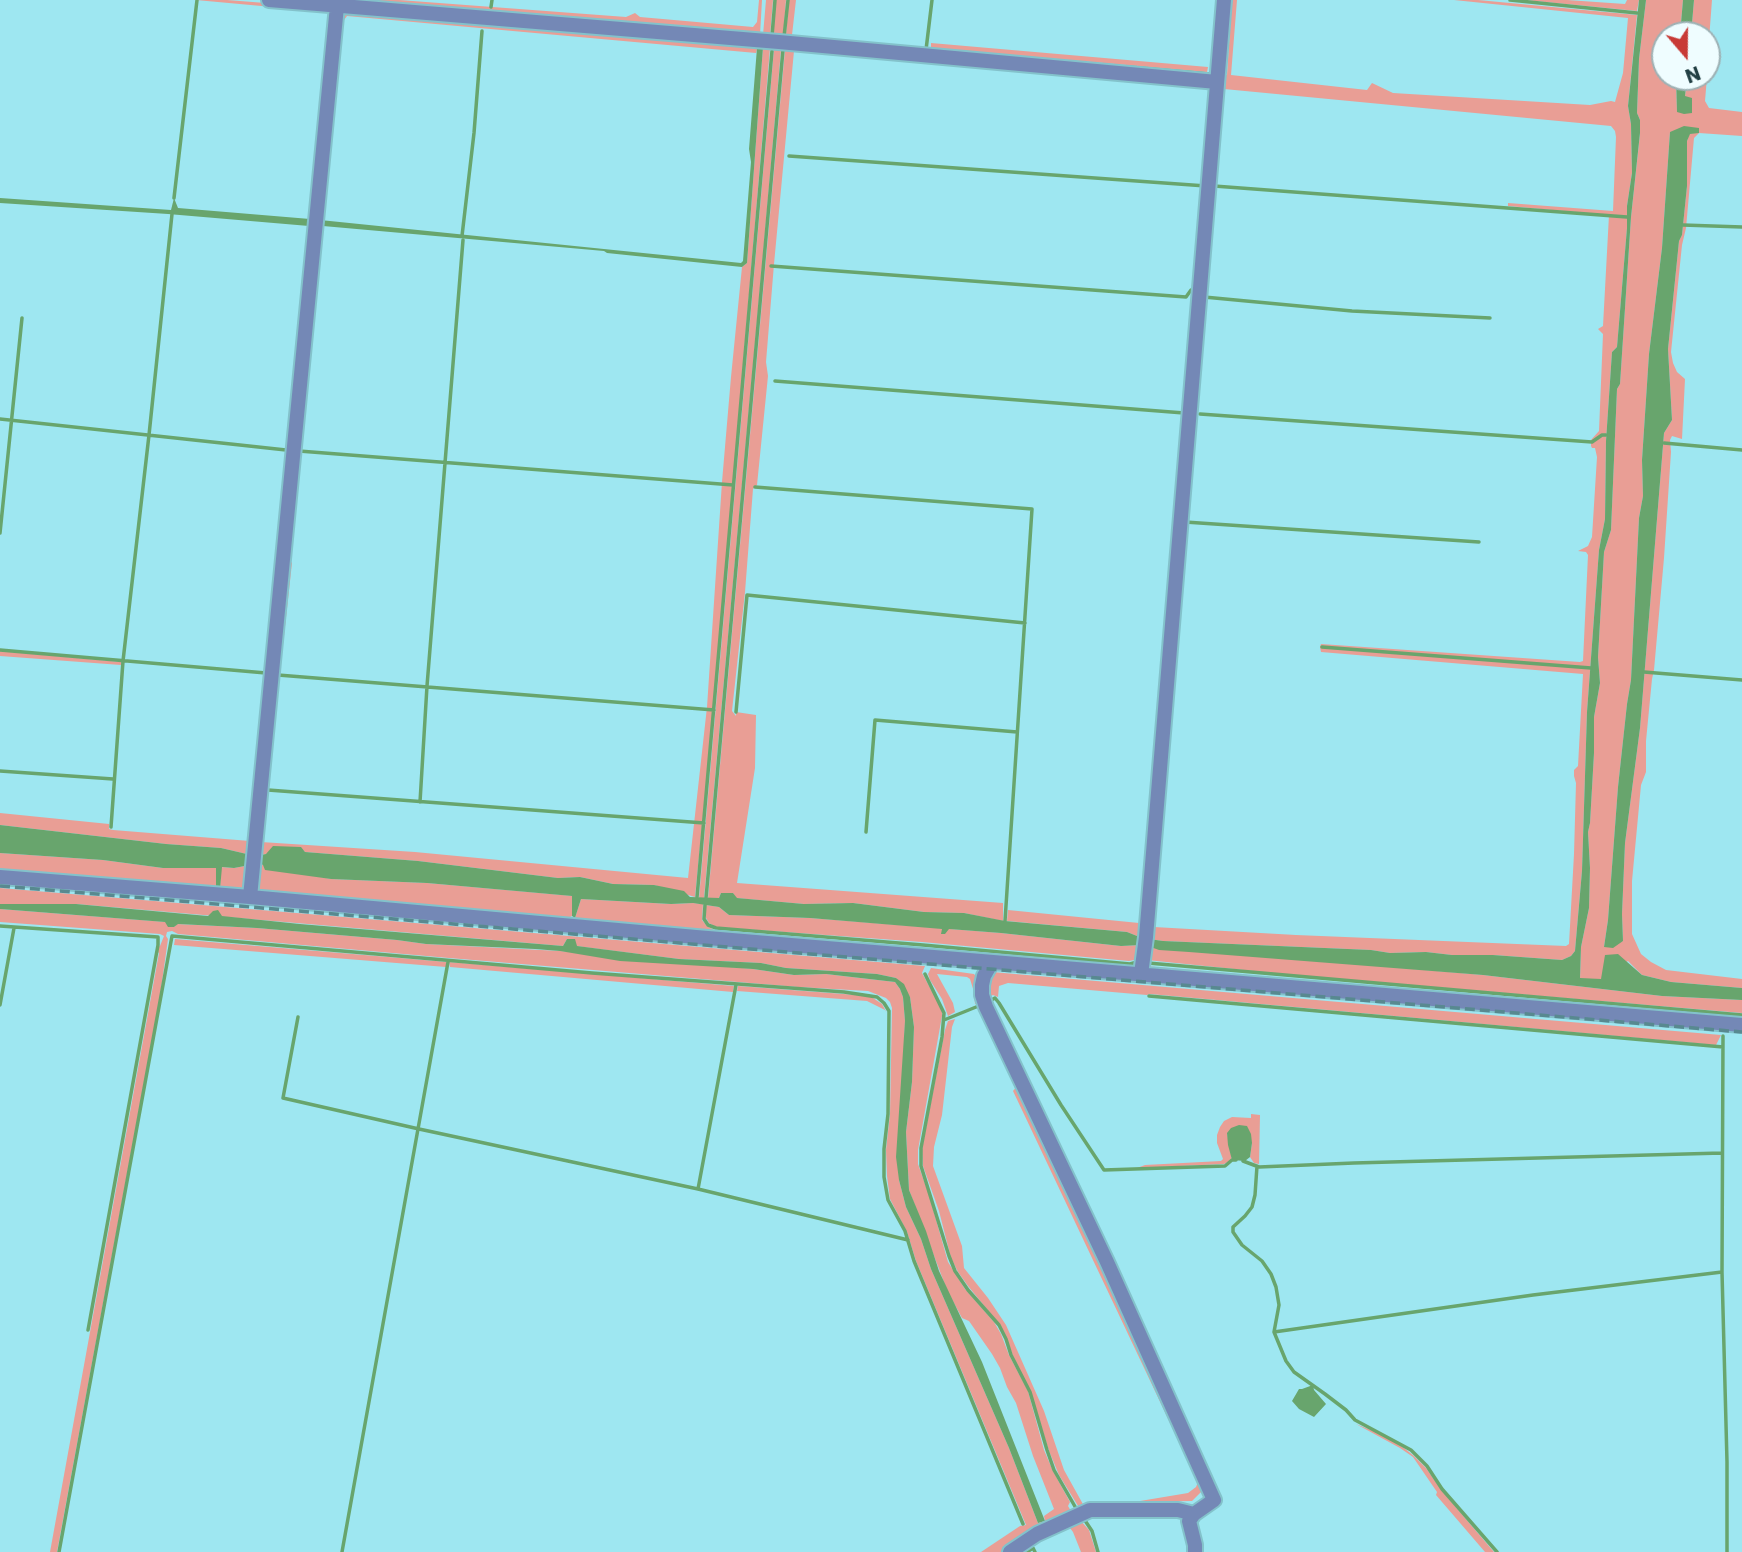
<!DOCTYPE html>
<html>
<head>
<meta charset="utf-8">
<style>
  body { margin:0 }
  #map { position:relative; width:1742px; height:1552px; overflow:hidden; background:#9ee7f1; font-family:Poppins,sans-serif }
  canvas { display:block }
  .north { position:absolute; left:1651px; top:21px; width:70px; height:70px; box-sizing:border-box; background:#effdff; border:2px solid #9db1b4; border-radius:50%; rotate:160deg; font-size:19px; font-weight:700; line-height:28px; text-align:center; color:#224044 }
  .north::after { content:''; display:block; margin:auto; width:24px; height:32px; background:#c83a36; clip-path:polygon(50% 0,100% 100%,50% 72%,0 100%) }
</style>
</head>
<body>
<div id="map">
<canvas width="1742" height="1552"></canvas>
<div class="north">N</div>
</div>
<script>
const ctx = document.querySelector('canvas').getContext('2d');
ctx.lineJoin = 'round';
function paint(path, color) {
  ctx.fillStyle = color;
  ctx.fill(path, 'evenodd');
}
function toPath(rows) {
  const path = new Path2D();
  for (const r of rows) {
    path.moveTo(r[0], r[1]);
    for (let i = 2; i < r.length; i += 2) path.lineTo(r[i], r[i + 1]);
  }
  return path;
}
function stroke(path, color, width, dash) {
  ctx.strokeStyle = color;
  ctx.lineWidth = width;
  ctx.lineCap = dash ? 'butt' : 'round';
  ctx.setLineDash(dash || []);
  ctx.stroke(path);
}
const green = toPath([
  [196,0,227,0,329,8,327,12],
  [348,0,399,0,626,17,635,13,640,17,753,27,757,22,759,0,762,0,760,35],
  [766,0,773,0,770,36,763,35],
  [776,0,786,0,783,38,773,37],
  [789,0,796,0,792,35,786,34],
  [1232,0,1237,0,1231,75,1367,90,1372,83,1393,93,1590,105,1611,101,1615,102,1623,73,1628,18,1454,0,1478,0,1637,15,1628,106,1631,124,1632,173,1627,206,1627,228,1617,347,1612,352,1606,441,1605,519,1599,550,1587,712,1582,871,1575,951,1571,956,1562,960,1493,955,1452,955,1426,952,1390,953,1371,950,1163,941,1149,939,1154,927,1296,935,1566,946,1569,944,1574,854,1576,783,1574,776,1574,770,1578,766,1583,674,1321,652,1320,647,1321,644,1580,662,1583,661,1588,555,1586,552,1578,551,1588,546,1592,537,1597,457,1595,448,1592,448,1591,446,1591,440,1599,431,1603,334,1598,329,1603,326,1609,215,1508,206,1508,203,1613,211,1616,137,1615,131,1611,126,1224,89,1225,75,1227,75],
  [1525,0,1567,0,1625,4,1627,0,1639,0,1637,11],
  [1646,0,1683,0,1680,35,1665,35,1665,77,1676,77,1677,112,1685,96,1687,77,1707,77,1705,101,1709,108,1742,112,1742,136,1699,133,1694,138,1686,228,1682,245,1671,352,1673,363,1677,372,1685,379,1682,439,1672,436,1670,440,1671,452,1664,558,1654,670,1652,679,1646,741,1646,772,1641,785,1632,881,1632,934,1641,954,1651,962,1666,970,1742,979,1742,988,1671,982,1642,975,1628,961,1601,979,1580,979,1581,947,1589,908,1590,868,1588,832,1590,823,1594,753,1594,717,1600,683,1598,657,1604,552,1611,530,1617,389,1620,384,1631,217,1640,134,1640,120,1637,113,1639,59],
  [1670,132,1699,132,1689,134,1687,141,1687,186,1682,235,1679,241,1668,349,1672,420,1664,433,1640,728,1625,843,1622,914,1623,941,1604,947,1608,920,1618,787,1627,704,1631,680,1639,518,1643,496,1642,460,1649,354,1662,248],
  [1694,0,1712,0,1707,66,1707,35,1691,35],
  [341,12,758,46,756,53,347,16,344,20,334,116,319,228],
  [931,43,1208,67,1207,72,931,48],
  [763,47,770,48,714,704,695,897,654,885,613,884,580,877,558,878,418,861,305,852,300,847,261,855,261,842,415,852,688,878,707,707,722,482,731,377,742,267,747,263],
  [774,49,781,50,762,266,704,898,699,898],
  [785,50,794,51,774,264,766,362,768,376,757,485,753,489,745,592,732,711,736,716,736,712,756,715,755,768,737,883,1003,903,1003,921,964,913,924,912,853,903,804,904,736,898,733,893,721,893,719,898,708,898],
  [295,452,301,453,289,559,292,563,280,672,276,671],
  [0,651,121,662,121,665,0,656],
  [0,813,109,824,109,829,113,830,250,841,251,855,221,848,166,844,0,825],
  [0,853,103,860,163,868,216,868,216,890,0,872],
  [1146,855,1142,938,1127,932,1007,921,1008,910,1139,923],
  [259,863,263,865,331,879,427,883,573,896,572,916,565,920,259,891,256,888],
  [250,865,244,886,240,890,220,889,221,867,234,868],
  [0,888,925,966,922,973,942,1010,942,1016,918,1150,918,1164,929,1195,948,1262,965,1289,994,1322,1001,1334,1009,1355,1028,1391,1044,1450,1053,1471,1070,1502,1068,1506,1071,1511,1075,1513,1004,1552,981,1552,1020,1526,1026,1525,916,1261,907,1232,890,1199,887,1176,886,1150,890,1114,892,1008,890,1002,886,998,868,991,798,987,449,958,178,934,172,931,167,932,166,936,168,939,160,996,57,1552,50,1552,159,953,156,951,157,947,160,946,164,936,160,934,0,922,0,909,166,922,174,927,177,924,257,928,397,940,426,944,560,951,753,969,794,975,826,974,895,982,900,989,903,997,905,1021,899,1180,906,1207,921,1239,931,1269,1009,1448,1038,1523,1045,1521,1044,1516,1054,1509,1033,1456,1016,1403,1007,1387,1000,1368,992,1354,969,1321,962,1318,947,1290,909,1190,906,1132,912,1082,914,1027,910,997,896,978,877,974,786,968,761,963,679,959,576,946,574,939,567,939,563,946,76,904,0,904],
  [581,899,671,904,693,903,703,904,702,920,707,926,716,931,1131,966,1136,965,1132,970,579,922,575,918],
  [706,905,719,907,729,915,810,918,1001,933,1121,946,1141,945,1139,959,1129,961,922,942,716,927,709,923,706,918],
  [175,939,447,962,446,967,174,945],
  [1148,946,1483,975,1662,996,1742,1000,1742,1013,1292,975,1147,960],
  [449,962,593,974,734,986,733,992,450,967],
  [1145,966,1742,1018,1742,1022,1147,972],
  [931,968,974,974,978,979,981,1003,975,1004,974,992,970,979,967,977,937,974,953,1003,955,1012,948,1016,942,999,930,980,928,974],
  [992,972,1721,1035,1716,1045,1150,994,1147,995,1008,983,999,986,998,997,993,995,987,998,987,988],
  [738,986,870,996,882,1004,887,1013,885,1010,867,1001,737,991],
  [955,1019,952,1027,942,1115,934,1147,933,1166,962,1246,964,1268,988,1298,1006,1325,1044,1411,1064,1470,1084,1506,1080,1509,1059,1475,1049,1451,1032,1396,1013,1356,1005,1334,999,1324,968,1286,958,1272,951,1258,939,1211,923,1166,922,1149,945,1030,948,1021],
  [1017,1086,1021,1089,1094,1241,1201,1477,1204,1486,1202,1491,1192,1501,1134,1502,1188,1493,1196,1487,1198,1482,1013,1091],
  [1251,1114,1260,1115,1259,1164,1254,1163,1250,1157,1252,1143,1227,1133,1232,1160,1224,1164,1137,1168,1145,1165,1221,1161,1223,1159,1217,1143,1217,1135,1220,1127,1224,1121,1232,1117,1251,1118],
  [1356,1424,1383,1435,1404,1448,1414,1456,1426,1468,1442,1491,1494,1552,1485,1552,1436,1495,1437,1492,1413,1457,1400,1448],
  [1079,1519,1089,1530,1096,1552,1081,1552,1073,1532,1067,1524]
]);
const water = toPath([
  [1639,0,1646,0,1639,59,1637,113,1640,120,1640,133,1631,217,1620,384,1617,389,1611,530,1604,552,1598,657,1600,683,1594,717,1594,753,1590,823,1588,832,1590,868,1589,908,1581,947,1580,978,1601,979,1605,955,1618,954,1642,975,1671,982,1742,988,1742,1000,1662,996,1483,975,1189,952,1159,950,1148,946,1149,939,1163,941,1371,950,1390,953,1426,952,1452,955,1493,955,1562,960,1571,956,1575,951,1582,871,1587,712,1599,550,1605,519,1606,441,1612,352,1617,347,1627,228,1627,206,1632,173,1631,124,1628,106],
  [1683,0,1694,0,1691,35,1680,35],
  [758,46,763,47,747,263,742,267,607,253,604,251,323,226,319,228,320,220,741,263,743,261,751,162,749,149,757,48],
  [1676,77,1687,77,1685,96,1692,98,1692,113,1684,114,1677,112],
  [1684,126,1699,128,1699,133,1690,134,1687,141,1687,186,1682,235,1679,241,1668,349,1672,420,1664,433,1640,728,1625,843,1622,914,1623,941,1613,948,1604,947,1608,920,1618,787,1627,704,1631,680,1639,518,1643,496,1642,460,1649,354,1662,248,1670,132],
  [0,198,171,210,174,198,178,208,310,219,309,226,168,214,0,203],
  [0,825,166,844,221,848,251,855,250,865,234,868,222,867,220,889,216,890,216,868,163,868,103,860,0,853],
  [273,846,301,847,305,852,418,861,558,878,580,877,613,884,654,885,684,891,690,897,719,898,721,893,733,893,737,898,804,904,853,903,924,912,964,913,1005,921,1127,932,1142,938,1141,945,1121,946,1001,933,949,929,945,934,941,934,942,929,810,918,729,915,719,907,693,903,671,904,581,899,575,918,572,916,572,896,427,883,331,879,265,870,263,865,259,863,261,855,266,854],
  [0,904,76,904,208,916,213,911,218,910,222,916,300,924,563,946,567,939,575,939,577,946,679,959,761,963,786,968,877,974,896,978,904,984,910,997,914,1027,912,1082,906,1132,909,1190,926,1231,939,1271,982,1362,1045,1521,1038,1523,1009,1448,931,1269,921,1239,906,1207,899,1180,896,1157,905,1021,903,997,900,989,895,982,826,974,794,975,753,969,620,961,560,951,535,949,426,944,397,940,257,928,178,924,174,927,168,927,165,922,0,909],
  [1239,1125,1247,1126,1251,1134,1252,1143,1250,1157,1245,1161,1232,1160,1228,1145,1227,1133,1231,1128],
  [1313,1385,1314,1390,1326,1404,1314,1417,1299,1409,1292,1401,1299,1389,1302,1389]
]);
const stream = toPath([
  [1510,0,1637,13],
  [491,7,492,0],
  [772,36,775,0],
  [787,38,784,37,788,0],
  [926,50,932,0],
  [1129,67,1209,74],
  [789,156,1206,186],
  [1214,186,1627,217],
  [174,198,197,0],
  [1683,225,1742,227],
  [462,236,474,133,482,31],
  [771,266,1186,297,1191,290,1194,291],
  [1204,297,1352,311,1490,318],
  [775,381,1184,413],
  [1200,414,1592,442,1602,435,1606,435],
  [0,419,286,450],
  [1664,443,1742,450],
  [299,451,733,485],
  [755,487,1032,509,1005,921],
  [1185,522,1479,542],
  [0,533,22,318],
  [1322,647,1591,668],
  [0,650,266,673],
  [1644,672,1742,680],
  [278,675,714,710],
  [736,712,747,595,1025,623],
  [0,771,113,779],
  [268,790,704,823],
  [420,802,427,686,463,240],
  [111,827,123,661,149,435,172,214],
  [866,832,875,720,1017,732],
  [697,897,772,51],
  [706,898,783,50],
  [705,905,704,919,708,925,716,928,923,945,1130,964,1137,962],
  [0,926,158,937,158,945,88,1330],
  [1148,963,1742,1015],
  [925,974,944,1013,942,1037,921,1148,921,1166,949,1256,955,1271,968,1290,999,1325,1006,1339,1011,1355,1030,1392,1047,1450,1054,1470,1077,1510],
  [1149,996,1723,1047],
  [988,1002,995,998,999,1003,1061,1105,1104,1170,1225,1166,1232,1160,1236,1160],
  [0,1005,14,928],
  [298,1017,283,1098,419,1129,698,1189,908,1240],
  [944,1020,981,1005],
  [1723,1036,1722,1272,1727,1462,1727,1552],
  [1243,1161,1259,1167,1354,1163,1722,1153],
  [1257,1166,1255,1195,1252,1207,1245,1216,1233,1227,1233,1232,1242,1245,1262,1261,1271,1274,1276,1287,1279,1305,1274,1332,1286,1361,1294,1372,1325,1394,1346,1410,1355,1420,1411,1450,1427,1466,1442,1489,1497,1552],
  [698,1189,736,985],
  [1274,1332,1533,1295,1722,1272],
  [1082,1516,1092,1531,1098,1552],
  [59,1552,172,936,592,973,844,992,877,997,884,1003,889,1011,888,1114,884,1149,884,1177,888,1200,905,1231,914,1261,1023,1524],
  [342,1552,448,962],
  [1027,1552,1033,1548,1035,1552]
]);
const minor = toPath([
  [269,0,779,42,1217,82],
  [0,877,250,897,696,937,1742,1025],
  [250,897,337,6],
  [992,962,984,976,982,985,982,995,986,1007,1107,1262,1214,1500,1194,1514,1178,1510,1090,1510,1037,1534,1010,1552],
  [1141,974,1146,937,1224,0],
  [1194,1514,1189,1521,1195,1545,1195,1552]
]);
const rail = toPath([
  [0,886,1742,1032]
]);
paint(green, '#e99e95');
paint(water, '#68a56d');
stroke(stream, '#68a56d', 3.5);
stroke(minor, '#83c2cb', 18);
stroke(minor, '#7488b6', 14);
stroke(rail, '#588990', 3.5, [10, 5]);
</script>
</body>
</html>
